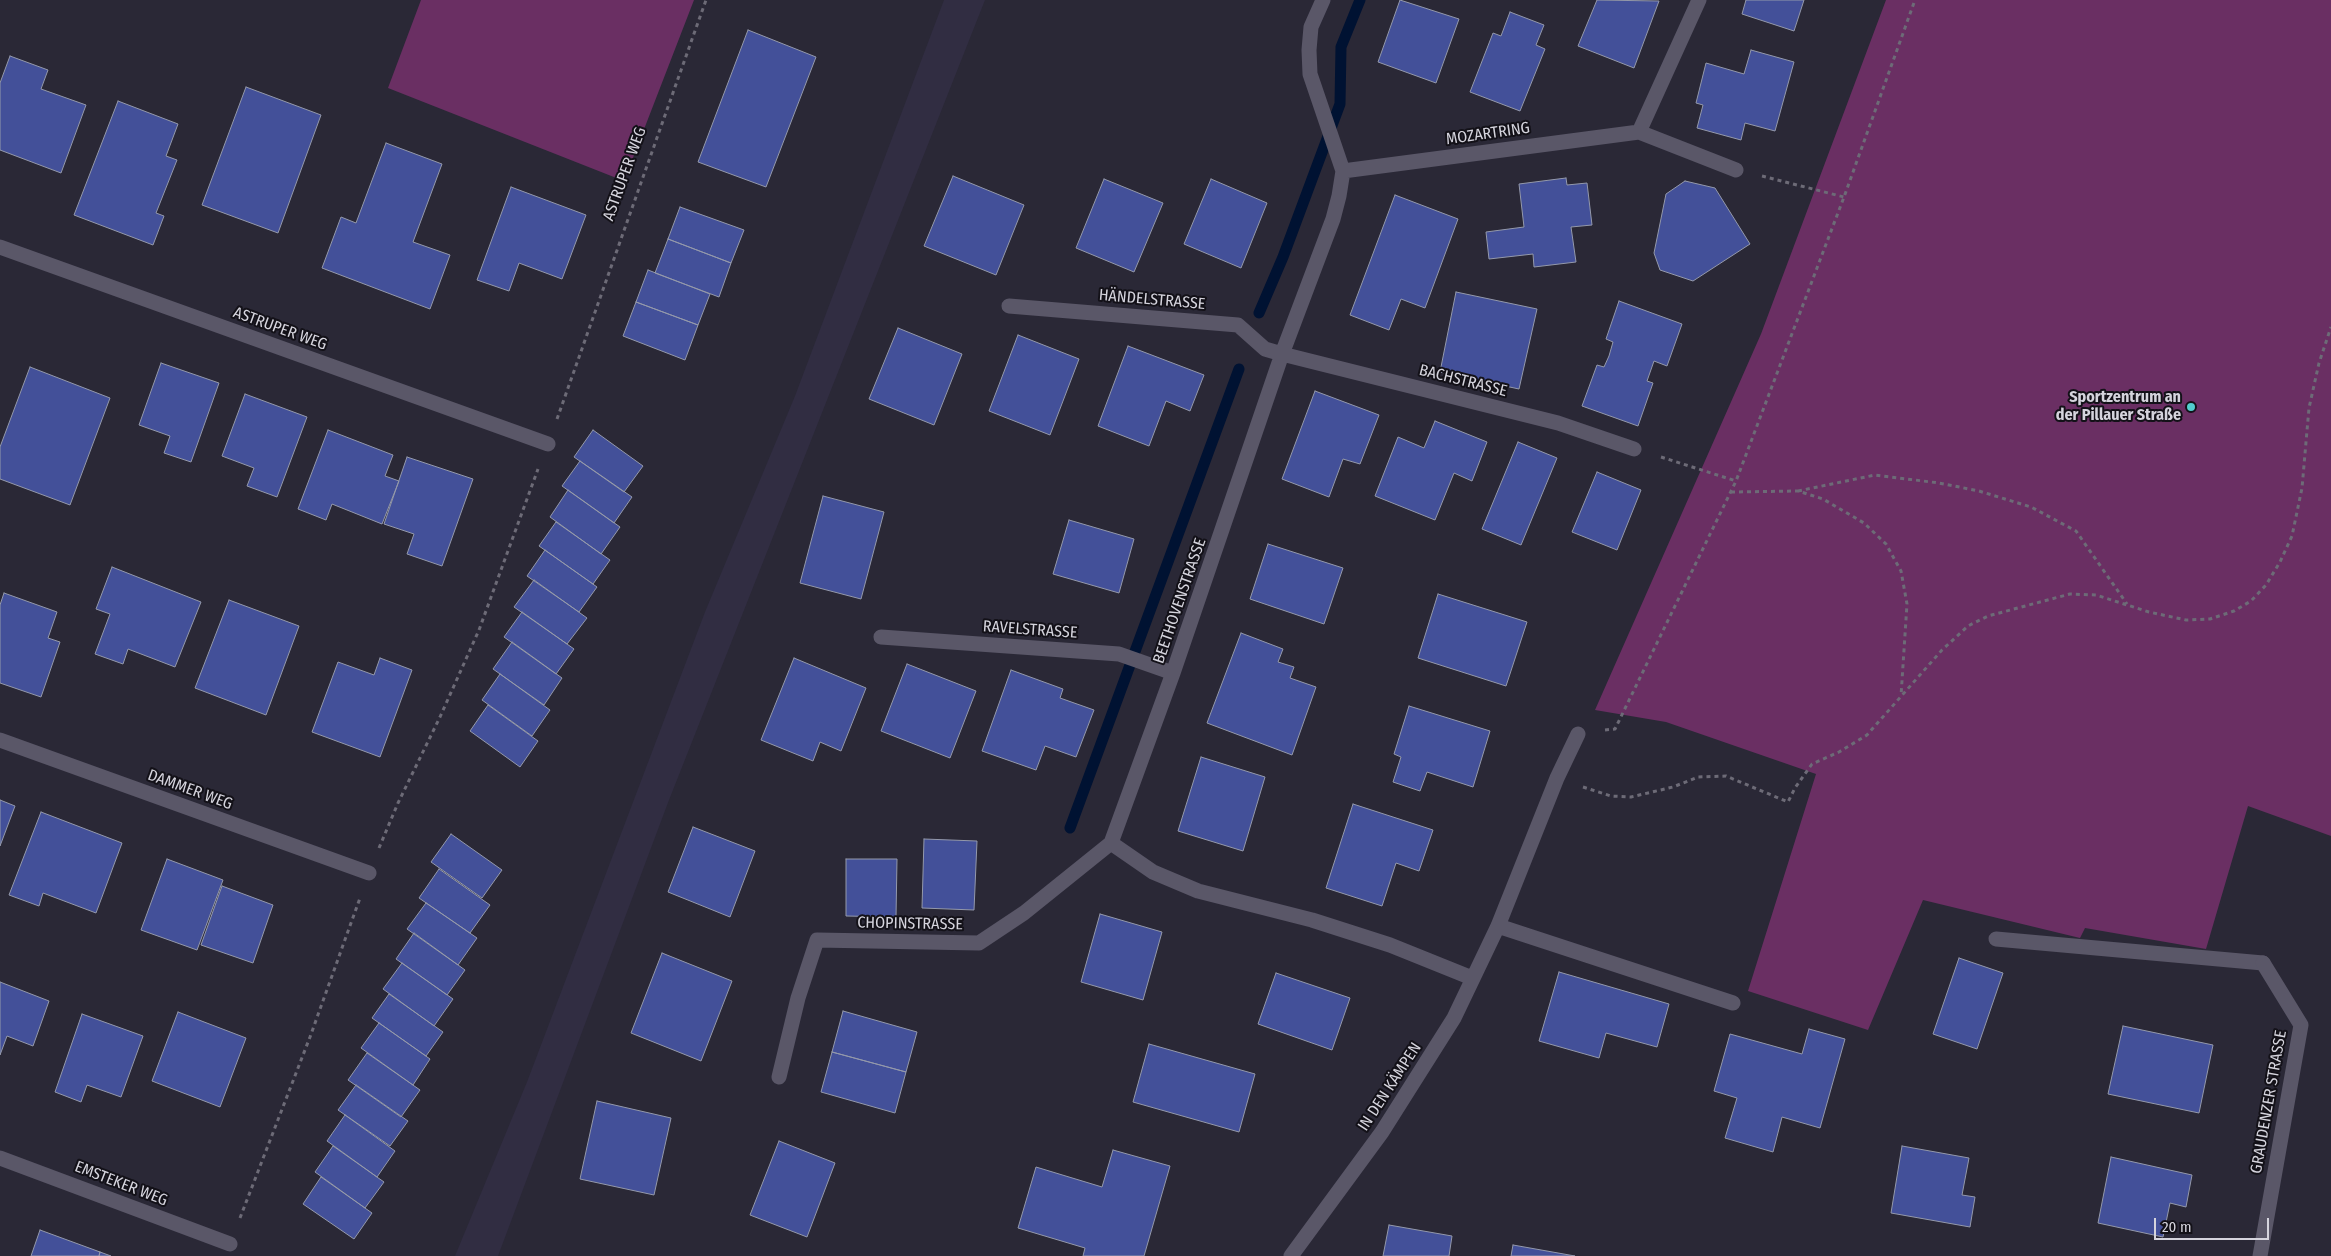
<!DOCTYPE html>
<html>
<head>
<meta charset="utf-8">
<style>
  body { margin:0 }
  #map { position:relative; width:2331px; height:1256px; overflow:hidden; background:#2a2836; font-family:"Fira Sans Condensed",sans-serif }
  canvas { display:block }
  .scale { position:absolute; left:2154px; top:1218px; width:115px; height:22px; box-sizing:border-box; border:2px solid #d5d4dd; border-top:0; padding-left:6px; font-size:15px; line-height:18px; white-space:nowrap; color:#d5d4dd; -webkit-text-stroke:4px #131118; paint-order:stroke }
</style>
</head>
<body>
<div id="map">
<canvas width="2331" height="1256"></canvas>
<div class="scale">20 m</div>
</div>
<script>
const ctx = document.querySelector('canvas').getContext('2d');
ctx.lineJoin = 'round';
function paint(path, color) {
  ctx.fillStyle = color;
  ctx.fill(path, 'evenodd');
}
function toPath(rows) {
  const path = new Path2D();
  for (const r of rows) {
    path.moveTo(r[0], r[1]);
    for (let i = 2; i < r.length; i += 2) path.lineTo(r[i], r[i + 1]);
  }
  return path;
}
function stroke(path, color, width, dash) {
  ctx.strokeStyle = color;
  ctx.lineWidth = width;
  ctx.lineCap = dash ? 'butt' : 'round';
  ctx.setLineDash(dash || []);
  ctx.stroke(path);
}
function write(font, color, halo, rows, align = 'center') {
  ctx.font = font + ' "Fira Sans Condensed",sans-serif';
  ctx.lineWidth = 4;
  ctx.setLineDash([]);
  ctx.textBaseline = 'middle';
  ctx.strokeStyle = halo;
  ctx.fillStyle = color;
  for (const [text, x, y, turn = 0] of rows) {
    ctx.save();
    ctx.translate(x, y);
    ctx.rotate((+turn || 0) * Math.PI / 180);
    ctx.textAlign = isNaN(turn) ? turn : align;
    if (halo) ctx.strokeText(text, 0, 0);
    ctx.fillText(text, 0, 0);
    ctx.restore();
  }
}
const built = toPath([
  [944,0,985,0,669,800,498,1256,455,1256,527,1082,705,612,795,396]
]);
const green = toPath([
  [421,0,694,0,624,181,388,88],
  [1886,0,2331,0,2331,836,2248,806,2206,949,2085,928,2080,938,1923,900,1868,1030,1748,991,1816,774,1666,722,1595,710,1761,334]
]);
const stream = toPath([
  [1259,313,1283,257,1340,104,1341,47,1360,0],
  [1070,828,1239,369]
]);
const building = toPath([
  [1400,0,1459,19,1436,83,1378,62,1400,0],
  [1597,0,1659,1,1634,68,1578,46,1597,0],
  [1746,0,1804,0,1794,31,1742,14,1746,0],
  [1510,12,1544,25,1536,45,1545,49,1520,111,1470,92,1493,33,1501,36,1510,12],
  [748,30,816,57,766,187,698,162,748,30],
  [1751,50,1794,62,1775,131,1745,123,1741,140,1697,128,1703,105,1696,103,1706,63,1744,74,1751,50],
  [10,56,48,70,41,89,86,105,61,173,0,150,0,83,10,56],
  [246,87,321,115,278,233,202,205,246,87],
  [118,101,178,124,166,156,177,160,156,213,164,216,153,245,74,215,118,101],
  [386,143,442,164,413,242,450,255,430,309,322,268,341,217,356,223,386,143],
  [953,176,1024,205,996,275,924,246,953,176],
  [1566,178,1567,185,1587,183,1592,225,1571,227,1576,262,1534,267,1533,254,1489,259,1486,232,1524,227,1519,184,1566,178],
  [1104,179,1163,203,1134,272,1076,248,1104,179],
  [1211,179,1267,203,1241,268,1184,244,1211,179],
  [1685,181,1715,188,1750,244,1693,281,1660,270,1654,253,1666,194,1685,181],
  [511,187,586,215,562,279,519,263,509,291,477,280,511,187],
  [1395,195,1458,219,1425,308,1401,299,1389,330,1350,315,1395,195],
  [680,207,744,230,731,263,668,239,680,207],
  [668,239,731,263,719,297,655,273,668,239],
  [648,270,710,294,698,325,636,302,648,270],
  [1456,292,1537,309,1519,389,1440,372,1456,292],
  [1619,301,1682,324,1667,366,1654,361,1647,381,1653,383,1638,426,1582,406,1597,365,1604,367,1609,356,1613,342,1606,339,1619,301],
  [636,302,698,325,685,360,623,336,636,302],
  [898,328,962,354,934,425,869,399,898,328],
  [1018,335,1079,359,1050,435,989,411,1018,335],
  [1128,346,1204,375,1190,411,1166,401,1149,446,1098,426,1128,346],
  [161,363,219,383,191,462,164,453,170,436,139,425,161,363],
  [30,367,110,398,70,505,0,479,0,447,30,367],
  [1315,391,1379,415,1360,464,1343,459,1329,497,1282,479,1315,391],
  [245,394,307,417,277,497,247,486,254,468,222,456,245,394],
  [1435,421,1487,442,1472,481,1454,473,1435,520,1375,496,1398,437,1424,448,1435,421],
  [328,430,393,455,385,476,399,481,382,524,332,504,326,520,298,509,328,430],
  [593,430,643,466,624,492,574,457,593,430],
  [1518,442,1557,458,1521,545,1482,529,1518,442],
  [407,457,473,479,442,566,407,554,414,534,384,524,407,457],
  [580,461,632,497,614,523,562,486,580,461],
  [1597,472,1641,490,1617,550,1572,532,1597,472],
  [568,490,620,527,601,554,550,517,568,490],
  [823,496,884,512,861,599,800,583,823,496],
  [1069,520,1134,539,1119,593,1053,574,1069,520],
  [556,522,610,560,593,584,539,546,556,522],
  [1268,544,1343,568,1324,624,1250,599,1268,544],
  [545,550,597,587,579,612,527,576,545,550],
  [112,567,201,602,175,667,128,649,123,664,95,654,110,614,96,609,112,567],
  [534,580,587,618,567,644,514,607,534,580],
  [4,593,57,612,48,638,60,642,41,697,0,683,0,605,4,593],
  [1438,594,1527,622,1506,686,1418,658,1438,594],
  [229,600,299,626,266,715,195,688,229,600],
  [522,612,574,649,556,674,504,637,522,612],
  [1241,633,1283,649,1278,662,1294,667,1290,678,1316,687,1292,755,1207,723,1241,633],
  [512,642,562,678,544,705,493,669,512,642],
  [380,658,412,670,380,757,312,732,338,662,374,675,380,658],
  [794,658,866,688,841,751,820,742,813,761,761,740,794,658],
  [907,664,976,691,950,758,881,731,907,664],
  [1011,670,1063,689,1060,698,1094,710,1076,757,1045,746,1036,770,982,751,1011,670],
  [500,674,550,710,532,736,482,700,500,674],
  [488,705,538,741,520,767,470,731,488,705],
  [1409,706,1490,731,1473,787,1427,772,1420,791,1393,782,1401,757,1394,754,1409,706],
  [1201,757,1265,777,1243,851,1178,831,1201,757],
  [0,800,15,806,0,846,0,800],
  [1353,804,1433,830,1419,871,1396,863,1382,906,1326,888,1353,804],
  [41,812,122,843,96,913,43,893,39,906,9,895,41,812],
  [693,827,755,851,730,917,668,892,693,827],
  [451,834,502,870,482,898,431,862,451,834],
  [924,839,977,841,974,910,922,908,924,839],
  [167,859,223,880,197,950,141,930,167,859],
  [846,859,897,859,896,917,846,916,846,859],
  [439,869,490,905,470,933,419,898,439,869],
  [222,886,273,905,253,963,201,945,222,886],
  [426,903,477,938,458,965,407,929,426,903],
  [1100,914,1162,932,1143,1000,1081,982,1100,914],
  [414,933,465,970,447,995,396,959,414,933],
  [662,953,732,981,701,1061,631,1033,662,953],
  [1959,958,2003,973,1977,1049,1933,1034,1959,958],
  [402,963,453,999,434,1026,383,989,402,963],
  [1559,972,1669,1004,1657,1047,1606,1033,1599,1058,1539,1041,1559,972],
  [1276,973,1350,998,1332,1050,1258,1024,1276,973],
  [0,982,49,1001,33,1046,7,1036,0,1055,0,982],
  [389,994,443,1032,426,1056,372,1018,389,994],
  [843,1011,917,1032,906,1072,832,1052,843,1011],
  [178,1012,246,1038,220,1107,152,1081,178,1012],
  [82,1014,143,1036,121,1097,87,1085,81,1102,55,1092,82,1014],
  [379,1023,430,1059,413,1085,361,1048,379,1023],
  [2123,1026,2213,1045,2199,1113,2108,1094,2123,1026],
  [1809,1029,1845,1039,1820,1128,1782,1117,1773,1152,1725,1138,1737,1098,1714,1091,1730,1034,1802,1054,1809,1029],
  [1149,1044,1255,1074,1239,1132,1133,1102,1149,1044],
  [832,1052,906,1072,895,1113,821,1092,832,1052],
  [367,1053,420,1090,401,1117,348,1080,367,1053],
  [356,1085,408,1121,390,1146,338,1110,356,1085],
  [597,1101,671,1118,654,1195,580,1179,597,1101],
  [345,1115,395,1151,377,1177,327,1141,345,1115],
  [779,1141,835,1163,807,1237,750,1215,779,1141],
  [333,1146,384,1182,365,1208,315,1172,333,1146],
  [1902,1146,1969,1158,1962,1195,1975,1197,1970,1227,1891,1213,1902,1146],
  [1113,1150,1170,1166,1144,1256,1083,1256,1085,1248,1018,1228,1036,1167,1102,1187,1113,1150],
  [2111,1157,2192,1175,2186,1207,2170,1203,2163,1237,2098,1223,2111,1157],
  [321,1177,372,1213,354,1239,303,1204,321,1177],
  [1389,1225,1452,1236,1449,1256,1383,1256,1389,1225],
  [40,1230,100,1252,99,1256,31,1256,40,1230],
  [1513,1245,1575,1256,1511,1256,1513,1245],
  [100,1252,111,1256,99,1256,100,1252]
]);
const path = toPath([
  [1762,176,1844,197],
  [557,419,706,0],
  [1661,457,1736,481],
  [1798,491,1875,475,1939,483,1979,491,2031,507,2076,531,2127,604],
  [1731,492,1798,491,1823,499,1864,523,1886,544,1901,571,1907,604,1901,696],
  [1605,730,1615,729,1736,481,1844,197,1915,0],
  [1583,787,1611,796,1631,797,1673,787,1698,777,1726,776,1788,802,1795,788,1812,764,1839,752,1867,735,1942,650,1968,626,1988,616,2070,594,2096,595,2149,612,2186,620,2210,619,2234,611,2251,601,2266,585,2280,562,2292,536,2302,488,2309,408,2319,363,2331,327],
  [379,848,398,803,440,717,479,630,538,469],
  [240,1218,310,1037,360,898]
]);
const lane = toPath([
  [1996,939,2263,963]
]);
const street = toPath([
  [1323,0,1311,27,1309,50,1310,74,1343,171,1339,196,1333,219,1282,354,1173,673,1111,843,1153,872,1198,891,1312,920,1390,945,1472,978],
  [1639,132,1736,170],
  [1343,171,1639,132,1699,0],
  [0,247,548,444],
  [1009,306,1238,325,1265,349,1282,354,1558,423,1634,449],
  [881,637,1119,654,1173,673],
  [0,740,369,873],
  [1498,926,1733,1003],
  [779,1077,798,998,817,940,979,943,1024,913,1111,843],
  [0,1158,230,1244],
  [1291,1256,1382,1132,1454,1018,1498,926,1557,778,1578,734],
  [2260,1256,2301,1025,2263,963]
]);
const markers = [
  [2191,407,5,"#52cdce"]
];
const streetNames = [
  ["MOZARTRING",1488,134,-8],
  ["ASTRUPER WEG",625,174,-70],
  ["HÄNDELSTRASSE",1152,300,5],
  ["ASTRUPER WEG",280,329,20],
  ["BACHSTRASSE",1463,381,14],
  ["BEETHOVENSTRASSE",1180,601,-71],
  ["RAVELSTRASSE",1030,630,4],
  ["DAMMER WEG",190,790,20],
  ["CHOPINSTRASSE",910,924,1],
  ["IN DEN KÄMPEN",1390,1087,-57],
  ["GRAUDENZER STRASSE",2269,1102,-80],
  ["EMSTEKER WEG",121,1184,21]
];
const poiNames = [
  ["Sportzentrum an",2181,398],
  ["der Pillauer Straße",2181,416]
];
paint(built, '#312d42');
paint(green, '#6a2f63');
stroke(stream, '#001232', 11);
paint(building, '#435099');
stroke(building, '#9499ab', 1);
stroke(path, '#6d6b77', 3, [4, 4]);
stroke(lane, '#5a5768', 15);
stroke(street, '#5a5768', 15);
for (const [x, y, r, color] of markers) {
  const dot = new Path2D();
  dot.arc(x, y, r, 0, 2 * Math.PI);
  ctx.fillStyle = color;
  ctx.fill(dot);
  stroke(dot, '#131118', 2);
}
write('16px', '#d5d4dd', '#131118', streetNames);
write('bold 16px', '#d5d4dd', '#131118', poiNames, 'right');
</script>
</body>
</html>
